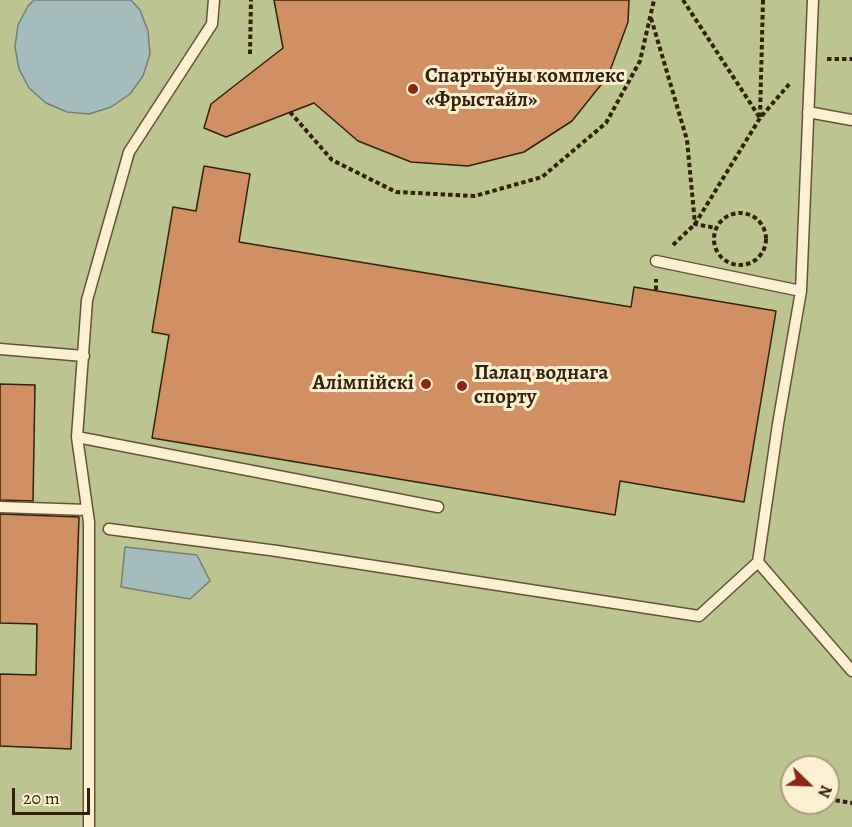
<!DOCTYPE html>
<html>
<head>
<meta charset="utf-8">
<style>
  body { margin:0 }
  #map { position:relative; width:852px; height:827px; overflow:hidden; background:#fae6ba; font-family:Alegreya,serif }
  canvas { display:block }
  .north { position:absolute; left:780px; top:755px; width:60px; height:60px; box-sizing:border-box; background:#fcefd2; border:2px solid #ab9d82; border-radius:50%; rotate:113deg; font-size:16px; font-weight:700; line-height:24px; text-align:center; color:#32220b }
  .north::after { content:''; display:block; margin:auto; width:21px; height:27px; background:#8f2418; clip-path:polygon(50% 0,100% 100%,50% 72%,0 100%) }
  .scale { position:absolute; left:12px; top:788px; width:78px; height:27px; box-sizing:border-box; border:3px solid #32220b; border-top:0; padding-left:8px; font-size:18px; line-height:21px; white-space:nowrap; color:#32220b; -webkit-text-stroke:4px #fcefd2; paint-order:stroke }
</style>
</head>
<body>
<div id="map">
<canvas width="852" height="827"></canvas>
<div class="north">N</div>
<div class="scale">20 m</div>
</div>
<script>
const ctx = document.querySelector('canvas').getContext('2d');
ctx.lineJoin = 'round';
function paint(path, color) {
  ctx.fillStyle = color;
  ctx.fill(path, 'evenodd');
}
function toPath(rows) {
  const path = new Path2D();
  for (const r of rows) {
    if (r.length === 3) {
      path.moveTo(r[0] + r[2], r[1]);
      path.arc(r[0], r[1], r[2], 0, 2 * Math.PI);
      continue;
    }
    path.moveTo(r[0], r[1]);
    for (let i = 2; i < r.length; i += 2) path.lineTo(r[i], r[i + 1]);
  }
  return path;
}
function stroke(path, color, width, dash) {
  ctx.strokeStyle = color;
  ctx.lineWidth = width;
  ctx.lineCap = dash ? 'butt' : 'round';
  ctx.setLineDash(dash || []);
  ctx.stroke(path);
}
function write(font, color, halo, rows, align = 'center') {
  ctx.font = font + ' Alegreya,serif';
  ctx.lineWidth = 6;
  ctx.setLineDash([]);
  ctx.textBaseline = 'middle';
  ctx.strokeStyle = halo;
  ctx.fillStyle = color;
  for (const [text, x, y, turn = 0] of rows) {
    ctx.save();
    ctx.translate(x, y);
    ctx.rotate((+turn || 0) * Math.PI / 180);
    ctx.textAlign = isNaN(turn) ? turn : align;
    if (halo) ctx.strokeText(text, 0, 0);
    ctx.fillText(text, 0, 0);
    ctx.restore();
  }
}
const green = toPath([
  [0,0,852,0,852,827,0,827],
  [792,767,828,767,828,803,792,803]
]);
const water = toPath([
  [34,0,131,0,140,10,148,31,150,54,143,76,130,94,111,107,89,114,67,112,46,103,29,88,19,69,15,47,18,25,28,6,34,0],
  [125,547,197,555,210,581,190,599,121,587,125,547]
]);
const building = toPath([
  [274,0,629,0,628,22,608,76,572,121,524,152,468,166,411,162,358,141,314,103,226,137,204,128,211,104,283,48,274,0],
  [204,166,250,174,239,242,631,307,634,287,776,311,744,502,620,481,615,515,152,438,169,335,152,332,173,207,196,211,204,166],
  [0,384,35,385,33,501,0,500,0,384],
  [0,514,79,517,71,749,0,746,0,674,36,675,37,624,0,623,0,514]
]);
const path = toPath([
  [683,0,760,118],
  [651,18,687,140,695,224,716,228],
  [250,54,251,0],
  [827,59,852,59],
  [290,112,332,160,396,192,475,196,542,177,606,123,640,61,654,0],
  [760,117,763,0],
  [740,239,26],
  [673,245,695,224,760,118,791,82],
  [656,290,656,279],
  [828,799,852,803]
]);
const service = toPath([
  [214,0,212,24,129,152,87,300,77,437,438,507],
  [808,112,852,120],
  [656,261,801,291,813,0],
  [0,349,84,356],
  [77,437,89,522,89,827],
  [0,507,87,510],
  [109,529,277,551,699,616,758,562,778,424,801,291],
  [758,562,852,671]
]);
const markers = [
  [413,89,6,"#8f2418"],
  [426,384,6,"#8f2418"],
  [462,386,6,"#8f2418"]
];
const poiNames = [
  ["Спартыўны комплекс",425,77],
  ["«Фрыстайл»",425,101],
  ["Палац воднага",474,374],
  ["спорту",474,398],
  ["Алімпійскі",414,384,"right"]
];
paint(green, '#bcc591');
paint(water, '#a4bcbb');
stroke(water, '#767e75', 1.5);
paint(building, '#d19063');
stroke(building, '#32220b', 1.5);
stroke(service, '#645337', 13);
stroke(path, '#32220b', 4, [4.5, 3]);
stroke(service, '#fcefd2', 10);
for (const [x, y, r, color] of markers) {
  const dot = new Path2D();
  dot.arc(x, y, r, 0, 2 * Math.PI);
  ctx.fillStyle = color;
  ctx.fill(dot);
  stroke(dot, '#fcefd2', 2);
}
write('bold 21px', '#32220b', '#fcefd2', poiNames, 'left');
</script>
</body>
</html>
